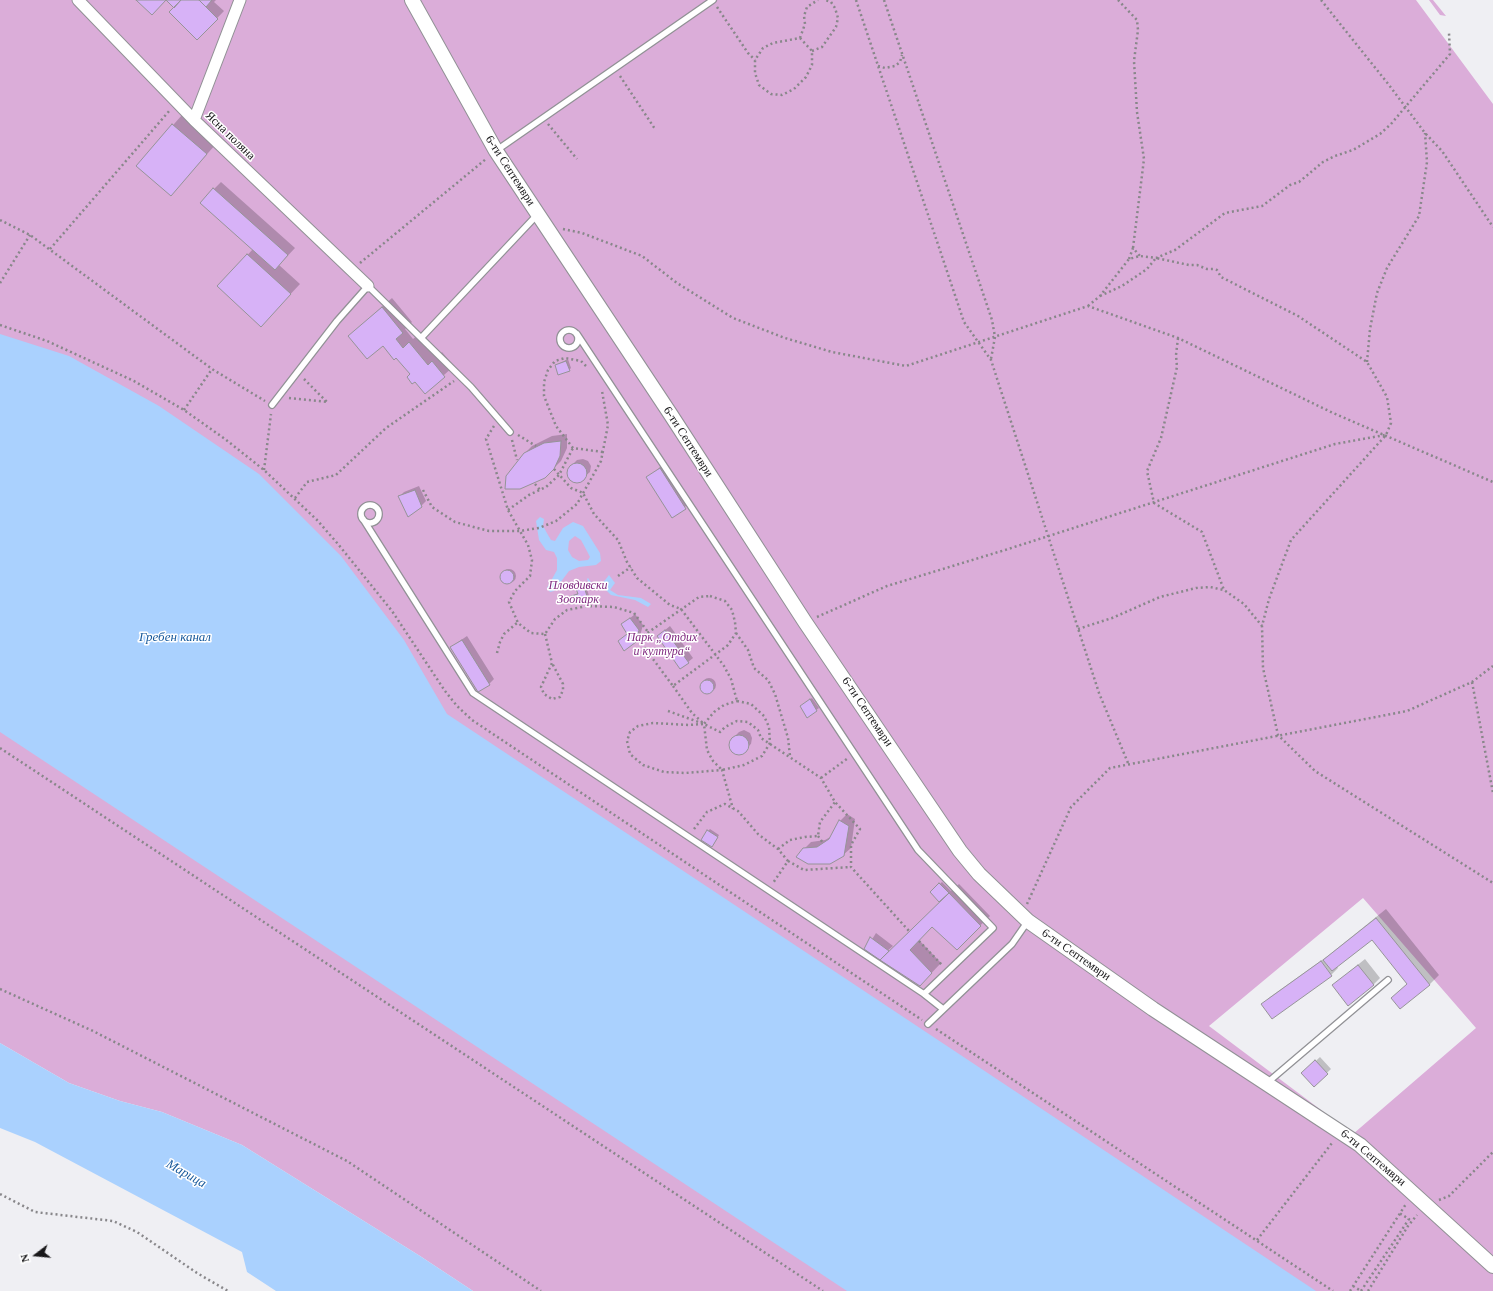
<!DOCTYPE html>
<html>
<head>
<meta charset="utf-8">
<style>
  body { margin:0 }
  #map { position:relative; width:1493px; height:1291px; overflow:hidden; background:#efeff3; font-family:"Times New Roman",serif }
  canvas { display:block }
  .north { position:absolute; left:16px; top:1235px; width:40px; height:40px; -webkit-text-stroke:3px #fff; paint-order:stroke; rotate:254deg; font-size:11px; font-weight:700; line-height:16px; text-align:center; color:#181719 }
  .north::after { content:''; display:block; margin:auto; width:14px; height:18px; background:#181719; clip-path:polygon(50% 0,100% 100%,50% 72%,0 100%) }
</style>
</head>
<body>
<div id="map">
<canvas width="1493" height="1291"></canvas>
<div class="north">N</div>
</div>
<script>
const ctx = document.querySelector('canvas').getContext('2d');
ctx.lineJoin = 'round';
function paint(path, color) {
  ctx.fillStyle = color;
  ctx.fill(path, 'evenodd');
}
function toPath(rows) {
  const path = new Path2D();
  for (const r of rows) {
    if (r.length === 3) {
      path.moveTo(r[0] + r[2], r[1]);
      path.arc(r[0], r[1], r[2], 0, 2 * Math.PI);
      continue;
    }
    path.moveTo(r[0], r[1]);
    for (let i = 2; i < r.length; i += 2) path.lineTo(r[i], r[i + 1]);
  }
  return path;
}
function stroke(path, color, width, dash) {
  ctx.strokeStyle = color;
  ctx.lineWidth = width;
  ctx.lineCap = dash ? 'butt' : 'round';
  ctx.setLineDash(dash || []);
  ctx.stroke(path);
}
function write(font, color, halo, rows, align = 'center') {
  ctx.font = font + ' "Times New Roman",serif';
  ctx.lineWidth = 3;
  ctx.setLineDash([]);
  ctx.textBaseline = 'middle';
  ctx.strokeStyle = halo;
  ctx.fillStyle = color;
  for (const [text, x, y, turn = 0] of rows) {
    ctx.save();
    ctx.translate(x, y);
    ctx.rotate((+turn || 0) * Math.PI / 180);
    ctx.textAlign = isNaN(turn) ? turn : align;
    if (halo) ctx.strokeText(text, 0, 0);
    ctx.fillText(text, 0, 0);
    ctx.restore();
  }
}
const green = toPath([
  [0,0,1416,0,1493,104,1493,1291,473,1291,420,1256,242,1145,162,1112,120,1101,69,1083,0,1043],
  [1363,898,1476,1028,1353,1134,1209,1026],
  [1429,0,1433,0,1446,16,1440,15]
]);
const water = toPath([
  [0,334,69,356,159,406,259,474,341,556,404,640,447,714,1316,1291,847,1291,0,732],
  [540,517,544,519,543,526,548,535,551,540,555,541,563,528,573,522,583,526,600,553,601,561,596,565,579,567,569,571,554,591,550,592,547,588,557,570,557,558,554,552,546,550,539,540,536,521],
  [575,536,581,540,588,553,590,557,588,560,579,561,572,557,568,550,569,541],
  [609,575,615,583,610,590,618,595,641,598,651,604,648,607,635,600,611,595,606,590,600,590,590,586,587,579,588,578,593,585,600,588,604,587,602,584],
  [0,1043,69,1083,120,1101,162,1112,242,1145,420,1256,473,1291,276,1291,247,1272,242,1252,35,1142,0,1128]
]);
const shadow = toPath([
  [183,0,216,0,214,2,224,11,197,39],
  [182,115,216,144,171,195,137,166],
  [221,182,295,248,279,265,300,284,270,316,219,286,253,249,214,189],
  [392,298,412,322,405,329,413,339,419,334,438,356,442,352,454,366,425,392,397,357,383,345,349,336],
  [568,359,571,368,569,370,556,365],
  [567,434,567,448,561,461,545,477,525,453,532,446,552,436],
  [583,459,588,461,591,466,590,472,578,482,570,478,568,473,572,465,577,460],
  [664,464,690,503,673,516,647,478],
  [419,486,426,501,421,506,400,496,404,492],
  [509,576,7],
  [585,582,589,596,587,598,572,596,578,593,576,586],
  [635,614,643,625,640,636,635,641,622,625],
  [670,626,693,658,681,668,658,636],
  [467,636,494,679,489,684,451,647],
  [709,685,7],
  [812,698,819,708,808,716,803,705],
  [744,730,750,733,752,738,751,744,739,753,732,750,730,745,734,737,739,732],
  [847,814,855,819,851,848,843,855,804,849,811,842,825,840,832,836,840,821],
  [710,829,719,835,714,844,708,831],
  [942,882,951,891,959,884,990,916,957,948,933,925,919,940,941,963,920,985,884,954,866,949,876,933,893,946,886,952,888,954,941,902,931,892],
  [1386,909,1439,975,1429,985,1392,998,1408,983,1372,939,1337,966,1338,968,1331,975,1263,1004,1270,997,1329,955],
  [1365,959,1380,978,1373,985,1333,985],
  [1320,1057,1331,1069,1314,1085,1303,1073]
]);
const building = toPath([
  [136,0,166,0,152,15,136,0],
  [166,0,181,0,174,8,166,0],
  [181,0,199,0,218,19,197,40,169,12,181,0],
  [199,0,212,0,206,7,199,0],
  [172,124,207,154,171,196,136,166,172,124],
  [213,188,288,255,275,270,200,203,213,188],
  [247,254,291,294,261,327,217,286,247,254],
  [382,307,403,333,396,339,403,348,409,342,428,365,432,361,445,377,425,394,415,382,412,384,407,377,410,374,396,358,394,360,383,346,367,359,348,336,382,307],
  [566,361,570,371,558,375,555,365,566,361],
  [561,441,560,456,554,469,545,478,520,489,505,489,506,476,524,453,544,443,561,441],
  [577,473,10],
  [660,468,686,509,672,518,646,477,660,468],
  [415,490,422,507,408,517,398,496,415,490],
  [507,577,7],
  [583,584,588,599,573,603,571,596,578,594,575,586,583,584],
  [630,618,639,630,636,642,624,651,618,641,627,634,621,624,630,618],
  [665,630,689,663,680,669,657,636,665,630],
  [462,640,490,685,478,692,450,647,462,640],
  [707,687,7],
  [810,699,817,711,807,718,800,706,810,699],
  [739,745,10],
  [839,820,849,826,844,856,830,864,808,864,796,857,803,848,817,847,829,839,839,820],
  [707,830,718,837,712,847,701,840,707,830],
  [939,883,949,893,939,902,930,892,939,883],
  [949,893,981,926,957,950,932,927,910,950,932,973,920,986,880,960,949,893],
  [1376,918,1430,985,1400,1009,1391,998,1407,984,1372,940,1332,971,1323,960,1376,918],
  [870,937,889,951,880,960,864,949,870,937],
  [1321,961,1332,976,1272,1019,1261,1004,1321,961],
  [1358,965,1374,985,1348,1006,1332,985,1358,965],
  [1315,1060,1328,1074,1314,1087,1301,1073,1315,1060]
]);
const path = toPath([
  [856,0,964,322,991,360,1099,693,1128,763],
  [884,0,992,320,995,337,991,359],
  [1118,0,1137,20,1138,30,1134,61,1137,112,1144,159,1133,248],
  [1321,0,1389,85,1425,133,1442,151,1493,227],
  [717,7,748,53,755,60],
  [800,38,812,51,812,65,806,77,794,89,782,95,771,94,759,85,755,73,755,60,763,48,773,43,800,38],
  [800,38,805,24,804,16,807,7,818,0],
  [812,51,822,47,836,27,838,18,835,8,831,2,825,0],
  [878,66,885,68,895,66,900,62,902,55],
  [620,76,655,129],
  [548,124,577,159],
  [0,220,30,235,212,369,265,401],
  [563,229,582,233,642,256,677,283,733,318,785,338,832,352,906,366,1088,306,1178,338,1333,413,1493,482],
  [50,249,170,110],
  [1129,259,1133,248,1140,256],
  [360,263,486,159],
  [0,283,30,235],
  [1100,296,1122,286,1147,269,1156,258,1189,265,1197,265,1207,269,1213,269,1217,270,1221,277,1298,316,1367,362,1387,397,1391,423,1386,435,1291,540,1269,599,1262,626,1263,668,1278,735,1315,771,1493,883],
  [1088,306,1100,296,1129,259,1140,256,1156,258,1175,250,1225,213,1262,206,1290,185,1299,182,1323,162,1335,156,1353,150,1380,134,1391,124,1450,54,1449,33],
  [0,325,47,341,134,381,184,410,225,439,264,470,317,520,338,544,392,611,445,691,457,706,472,720,922,1020],
  [1178,338,1176,355,1177,367,1161,438,1147,471,1154,503,1202,532,1224,590],
  [1367,362,1370,329,1377,293,1387,268,1419,216,1427,162,1425,133],
  [586,366,581,361,565,358,555,361,548,370,544,382,544,396,556,426,573,448,603,452],
  [304,379,327,402],
  [289,398,328,402],
  [184,410,212,369],
  [494,426,486,439,508,510,528,545,532,560,530,576,515,591,509,602,518,623,531,633,545,634,555,619,567,610,587,606,614,607,634,613,648,632],
  [518,435,536,446],
  [512,440,517,460],
  [554,469,571,488,583,493,594,514,618,540,627,562,637,578,670,605,681,609,724,666,731,679,737,701],
  [264,470,271,414],
  [535,484,540,490],
  [423,490,432,507,455,522,489,531,520,531,539,528,556,521,577,504,601,461,608,425,602,391],
  [295,498,307,482,336,475,386,428,454,381],
  [508,510,529,495,546,487,559,475,573,448],
  [618,576,631,567],
  [710,596,725,601,732,610,735,622,736,633,728,645,673,686,641,643,643,636,699,597,710,596],
  [817,617,887,586,1005,550,1335,444,1385,435],
  [1078,629,1112,618,1160,597,1196,588,1210,587,1224,590,1244,604,1262,626],
  [736,633,748,650,754,668,768,680,775,694,788,738,790,756],
  [545,634,552,663,541,687,544,694,552,699,560,697,563,690,563,684,552,663],
  [497,653,500,642,504,634,517,623],
  [1472,682,1493,793],
  [673,686,692,713,703,723],
  [737,701,751,704,764,716,769,727,770,743,762,756,744,765,722,770,713,761,707,750,704,724,714,712,724,705,737,701],
  [668,711,704,724,720,732,725,727,737,721,748,722,758,730,761,738,821,778,835,802,860,829,851,845,851,867,909,931],
  [703,724,689,725,653,723,638,726,630,732,627,741,630,754,643,765,664,772,685,773,722,770,733,809],
  [0,748,823,1291],
  [821,778,848,758],
  [694,829,707,812,725,804,738,811,758,834,778,849,788,861,773,883],
  [818,836,823,843],
  [778,849,790,840,805,837,818,836,820,822,835,802],
  [788,861,804,870,851,867],
  [1027,904,1071,807,1110,768,1407,711,1472,682,1493,666],
  [919,941,942,965],
  [0,989,93,1031,347,1161,541,1291],
  [936,1029,1333,1291],
  [0,1194,35,1212,113,1221,137,1232,197,1273,228,1291],
  [1439,1200,1449,1196,1493,1152],
  [1257,1240,1332,1143],
  [1353,1286,1361,1291],
  [1350,1291,1406,1204],
  [1361,1291,1409,1219,1399,1213],
  [1368,1291,1408,1226,1417,1215]
]);
const service = toPath([
  [497,150,713,0],
  [569,339,9],
  [421,338,537,215],
  [272,405,337,321,368,286,471,387,510,432],
  [370,514,9],
  [363,519,473,693,924,994,993,928,918,850,577,334],
  [924,994,943,1009],
  [928,1024,1012,944,1028,921],
  [1267,1083,1388,980]
]);
const minor = toPath([
  [78,0,194,120,368,286],
  [194,120,240,0]
]);
const tertiary = toPath([
  [412,0,496,151,671,415,805,622,960,851,979,874,1028,921,1153,1009,1360,1145,1493,1266]
]);
const streetNames = [
  ["Ясна поляна",230,136,44],
  ["6-ти Септември",510,171,57],
  ["6-ти Септември",688,442,57],
  ["6-ти Септември",867,712,56],
  ["6-ти Септември",1076,955,35],
  ["6-ти Септември",1373,1158,40]
];
const parkNames = [
  ["Пловдивски",578,586],
  ["Зоопарк",578,600],
  ["Парк „Отдих",662,638],
  ["и култура“",662,652]
];
const waterNames = [
  ["Гребен канал",175,638],
  ["Марица",186,1174,30]
];
paint(green, '#dbadd9');
paint(water, '#aad1fe');
paint(shadow, '#0003');
paint(building, '#d7b2f7');
stroke(building, '#969498', 1);
stroke(service, '#919195', 8);
stroke(minor, '#919195', 13);
stroke(tertiary, '#919195', 16);
stroke(path, '#88878a', 2.5, [2, 3]);
stroke(service, '#fff', 5.5);
stroke(minor, '#fff', 11);
stroke(tertiary, '#fff', 14);
write('12px', '#181719', '#fff', streetNames);
write('italic 12px', '#802b80', '#fff', parkNames);
write('italic 13px', '#17599b', '#fff', waterNames);
</script>
</body>
</html>
